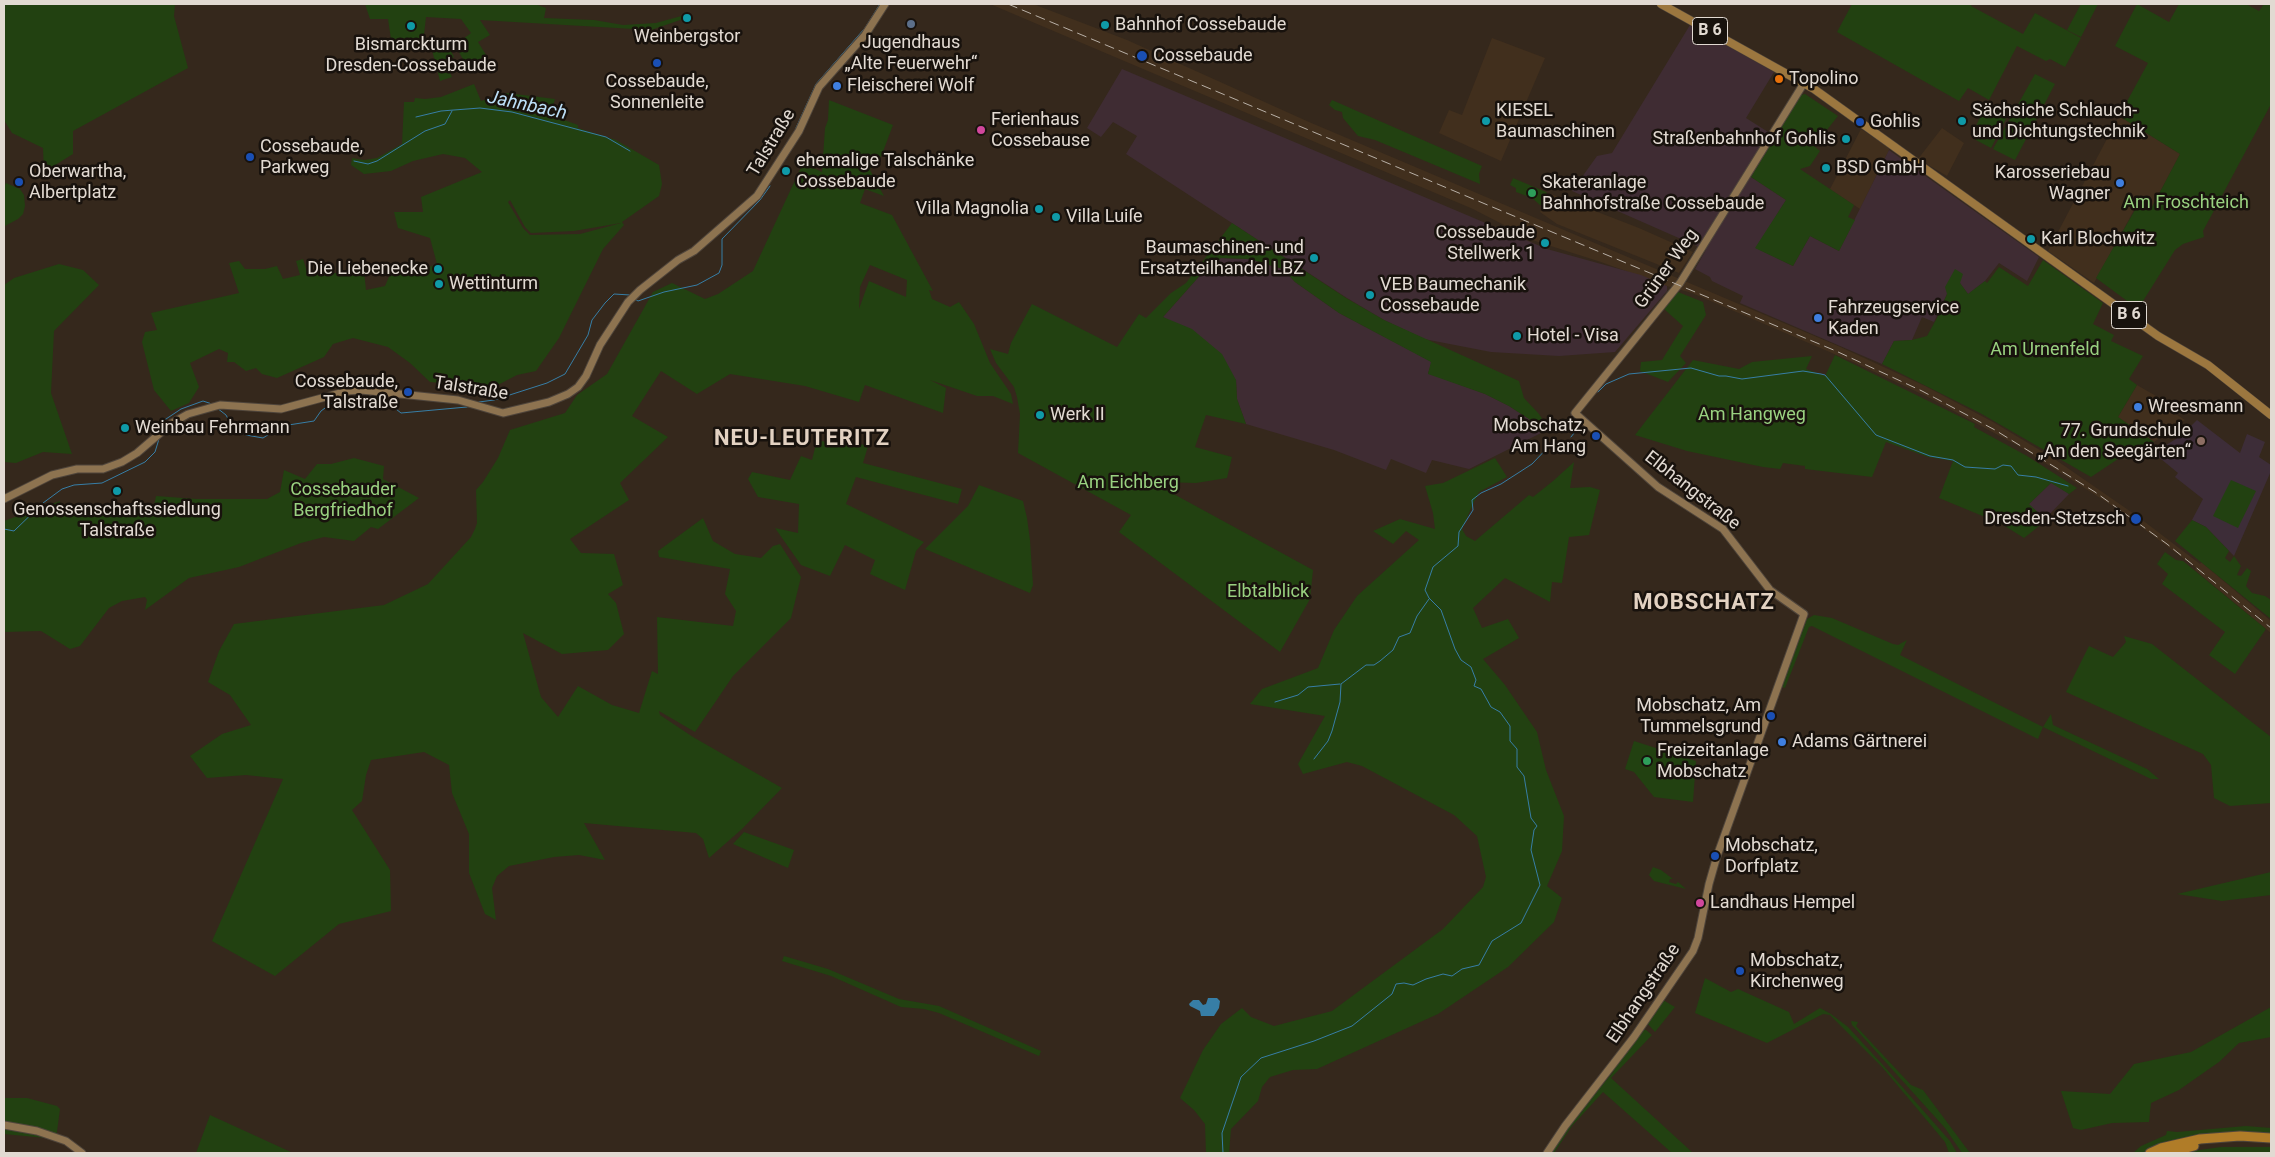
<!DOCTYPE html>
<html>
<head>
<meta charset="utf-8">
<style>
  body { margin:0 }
  #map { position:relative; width:2275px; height:1157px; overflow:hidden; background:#35281c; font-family:Roboto,sans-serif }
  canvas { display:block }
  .frame { position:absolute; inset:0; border:5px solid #e2dad2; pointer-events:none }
</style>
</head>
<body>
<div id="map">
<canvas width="2275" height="1157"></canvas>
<div class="frame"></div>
</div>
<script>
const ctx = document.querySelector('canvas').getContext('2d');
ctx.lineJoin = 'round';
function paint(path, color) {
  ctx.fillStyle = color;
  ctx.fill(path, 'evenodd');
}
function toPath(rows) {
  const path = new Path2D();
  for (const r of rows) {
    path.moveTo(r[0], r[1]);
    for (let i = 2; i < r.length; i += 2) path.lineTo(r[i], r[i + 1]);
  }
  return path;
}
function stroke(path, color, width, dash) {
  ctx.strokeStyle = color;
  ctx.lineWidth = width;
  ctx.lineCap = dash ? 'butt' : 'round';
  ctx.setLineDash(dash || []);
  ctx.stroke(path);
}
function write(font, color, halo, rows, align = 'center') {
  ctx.font = font + ' Roboto,sans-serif';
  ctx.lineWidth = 5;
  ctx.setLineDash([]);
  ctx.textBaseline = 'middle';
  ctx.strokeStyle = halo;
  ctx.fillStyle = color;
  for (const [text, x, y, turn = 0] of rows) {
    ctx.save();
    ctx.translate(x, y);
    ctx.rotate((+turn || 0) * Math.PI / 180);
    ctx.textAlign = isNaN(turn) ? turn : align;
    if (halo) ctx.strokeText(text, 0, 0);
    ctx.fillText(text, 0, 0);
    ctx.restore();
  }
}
const built = toPath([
  [990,4,1033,4,1127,40,1309,122,1838,346,1925,386,1993,422,2053,458,2137,516,2200,564,2201,562,2271,621,2271,633,2195,570,2196,568,2119,510,2020,447,1926,396,1853,362,1692,293,1667,286,1601,262,1535,241,1473,209],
  [1492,38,1545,58,1501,161,1439,133,1449,110,1462,115],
  [2119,116,2180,154,2152,207,2139,201,2094,283,2048,251],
  [1942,128,1964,143,1947,176,1918,159],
  [1861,129,1890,148,1860,209,1830,189],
  [1551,194,1639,228,1693,252,1679,273,1557,224,1540,212],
  [2137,385,2156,396,2154,400,2185,420,2154,442,2118,417]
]);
const industrial = toPath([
  [1690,25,1774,72,1746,118,1776,137,1751,177,1786,200,1756,248,1793,266,1810,236,1839,251,1889,150,2039,257,2027,281,1999,263,1985,281,1968,294,1960,283,1947,294,1934,322,1922,317,1912,340,1894,341,1882,364,1740,303,1743,296,1712,281,1710,277,1695,269,1706,250,1572,191,1597,156,1612,153],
  [1122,69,1547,249,1641,275,1667,286,1667,291,1615,352,1559,356,1491,352,1424,339,1384,320,1347,298,1126,154,1137,136,1113,122,1101,137,1087,128],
  [1220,258,1249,259,1283,269,1295,282,1339,313,1432,362,1428,373,1485,394,1509,406,1529,419,1541,433,1469,469,1432,460,1426,473,1391,459,1386,470,1334,450,1246,424,1237,399,1236,380,1163,317,1203,272],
  [2052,482,2069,494,2045,519,2028,505]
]);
const education = toPath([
  [2197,420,2240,453,2247,434,2265,442,2259,457,2271,465,2271,471,2234,556,2206,527,2192,520,2203,499,2175,477,2178,473,2155,454,2156,451,2181,436]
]);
const green = toPath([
  [4,4,175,4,174,16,188,68,73,131,73,154,44,172,43,148,12,133,4,120],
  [365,4,535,4,546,8,544,18,594,20,623,25,656,23,685,15,686,18,651,30,480,20,490,35,478,42,488,58,474,62,468,68,455,45,471,33,461,19,426,17,424,35,426,38,392,46,388,19,370,19],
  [1852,4,1972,4,1971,6,2023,34,2035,13,2081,38,2065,67,2050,59,2046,61,2017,46,1989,100,1968,88,1959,101,1837,32],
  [2081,4,2098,4,2081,37,2067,30],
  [2137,4,2169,22,2179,4,2246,4,2259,11,2264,4,2271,4,2271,104,2203,231,2204,237,2183,244,2175,250,2138,309,2096,278,2140,201,2152,207,2180,154,2119,116,2148,63,2115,46],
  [440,45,442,51,449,47,454,57,450,59,452,66,448,68,452,77,440,81,432,50],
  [2035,74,2055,84,2015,160,1993,149],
  [474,84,481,101,507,93,555,99,550,115,578,125,578,128,616,140,659,165,662,184,659,196,622,222,624,225,603,249,559,338,536,371,517,375,492,388,430,382,410,363,388,347,353,338,333,344,324,357,277,378,262,374,256,368,246,371,234,362,227,362,228,353,219,349,190,363,199,387,189,403,171,411,154,390,142,342,145,332,157,330,151,313,239,293,229,263,239,261,245,269,265,269,277,266,283,279,300,275,296,261,303,259,308,275,364,271,366,290,385,286,392,270,414,265,424,269,437,264,430,238,398,228,394,212,423,212,421,197,482,172,465,158,443,154,413,161,391,171,364,174,351,165,352,158,364,160,377,158,402,144,404,102,414,102,415,98,425,99,441,97],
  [510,200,525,227,531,233,574,231,621,223,580,234,530,235,523,228,508,202],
  [1805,94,1838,116,1814,146,1820,151,1810,166,1800,169,1854,205,1848,217,1855,220,1839,251,1810,236,1793,266,1755,248,1786,200,1751,177,1801,95],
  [829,100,893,125,881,157,874,155,870,170,884,196,865,189,860,203,892,215,933,291,929,290,932,299,950,307,959,302,974,324,990,363,1011,394,1013,404,993,396,977,396,930,380,946,388,943,413,865,385,859,402,805,386,730,374,697,394,661,371,632,416,668,437,620,483,629,500,570,539,581,553,614,554,623,585,608,594,616,603,624,634,608,650,562,654,523,633,541,697,558,717,578,686,612,705,639,713,652,671,658,674,657,617,733,626,736,611,725,594,730,569,659,557,658,551,703,518,713,541,735,554,761,558,773,546,780,544,801,577,791,618,733,676,695,732,659,711,660,715,693,737,782,788,742,829,709,858,703,839,696,833,584,823,605,860,579,855,554,857,509,866,497,876,492,888,496,920,485,914,469,873,469,834,452,793,449,765,424,752,371,760,366,775,362,801,352,810,390,870,391,911,339,924,275,976,212,941,283,779,246,775,207,778,190,756,222,734,251,725,230,695,208,682,219,651,234,624,384,605,428,584,471,537,475,529,477,523,476,490,483,482,498,458,510,430,565,413,577,395,607,374,653,292,672,283,705,299,718,294,753,271,803,163,822,172,825,128,828,120],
  [870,265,907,280,906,297,869,281,859,309,860,287],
  [1332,100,1482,166,1479,174,1480,184,1375,140,1358,136,1343,118,1342,112,1335,110,1329,105],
  [1986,104,2008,115,1991,148,1974,139,1972,135],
  [1513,178,1546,192,1547,194,1543,204,1540,205,1532,198,1516,192,1516,188,1510,185],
  [6,183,20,189,24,195,25,206,23,214,18,219,5,226,4,187],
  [1232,223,1346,298,1384,320,1519,381,1524,398,1539,414,1549,429,1541,433,1529,419,1509,406,1485,394,1428,374,1431,362,1339,313,1295,282,1283,269,1249,259,1221,258,1203,272,1163,317,1192,329,1222,354,1236,380,1237,399,1246,424,1206,415,1195,447,1232,457,1227,478,1196,483,1161,482,1159,486,1313,570,1310,599,1280,652,1119,532,1131,515,1018,453,1020,414,1017,397,1014,387,996,363,990,349,1008,354,1011,343,1032,304,1117,347,1139,314,1146,318,1171,293,1186,283],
  [2043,260,2103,303,2093,324,2114,335,2111,341,2143,356,2129,379,2137,385,2118,417,2154,442,2118,459,2091,477,1980,413,1882,364,1894,341,1912,340,1927,336,1937,318,1947,294,1945,287,1955,269,1963,274,1960,283,1968,294,1985,281,1987,283,1999,267,2028,286],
  [59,264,83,270,99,285,54,331,51,393,72,454,43,452,16,463,4,462,4,285,14,278],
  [1678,292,1703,302,1706,315,1680,356,1686,363,1668,382,1640,371,1641,362,1662,360,1683,326,1664,309],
  [1835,355,1975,424,1974,427,2027,456,2077,488,2069,494,2051,483,2029,504,2045,519,2043,523,2024,538,1992,518,1985,517,1939,498,1953,461,1928,457,1886,442,1872,477,1805,469,1805,466,1783,463,1780,469,1763,467,1687,451,1635,435,1693,360,1739,369,1752,362,1812,356,1806,369,1825,376],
  [833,437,868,446,863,463,962,489,958,504,856,477,846,504,924,542,916,551,905,590,870,574,875,560,845,545,830,576,801,565,775,528,798,533,799,504,758,497,748,479,752,472,790,480,801,456,812,460,817,440,831,443],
  [354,458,384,466,383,479,419,498,378,529,371,527,354,541,324,537,301,543,239,567,189,578,145,610,147,600,145,597,122,601,109,608,80,646,70,649,41,631,4,632,4,521,60,501,62,515,152,515,156,496,197,499,267,499,280,492,284,470,305,479,317,464,331,464],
  [1495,458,1507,477,1479,492,1473,504,1462,529,1466,536,1475,541,1529,495,1533,497,1553,481,1574,462,1570,488,1590,487,1600,490,1589,535,1569,537,1562,583,1552,582,1550,602,1505,578,1473,608,1482,628,1508,619,1519,638,1483,659,1505,685,1537,732,1546,770,1564,816,1562,851,1547,886,1562,898,1554,922,1508,967,1438,1014,1317,1069,1293,1070,1270,1077,1262,1087,1258,1101,1231,1129,1229,1153,1206,1153,1205,1124,1194,1110,1180,1098,1203,1050,1221,1024,1242,1008,1251,1017,1274,1026,1332,1011,1443,929,1483,887,1486,877,1477,836,1454,815,1362,766,1347,762,1303,774,1298,764,1325,716,1250,704,1262,689,1318,668,1334,630,1357,596,1419,540,1406,531,1393,544,1373,531,1400,519,1435,529,1433,513,1425,486,1443,483],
  [2231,480,2256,491,2238,528,2213,516],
  [979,485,1023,501,1027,518,1030,540,1033,585,1030,593,925,549,968,506],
  [2192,520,2206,527,2229,551,2225,558,2230,562,2234,556,2241,566,2237,575,2241,576,2247,568,2251,571,2246,586,2252,593,2265,596,2271,600,2271,619,2175,541],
  [2165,552,2176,560,2183,561,2266,629,2235,674,2209,655,2225,632,2162,584,2168,574,2157,564],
  [1814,615,1832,618,1893,644,1898,645,1907,640,1900,655,2043,727,2051,714,2053,725,2147,769,2159,779,2151,779,2043,727,2038,739,1812,626,1809,627,1785,688,1782,687,1807,619],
  [2124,636,2152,644,2271,737,2271,803,2230,806,2214,798,2211,765,2203,754,2066,692,2089,646,2113,657,2126,642],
  [1634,741,1696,761,1693,802,1654,797,1634,772,1625,769],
  [744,832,794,850,788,868,733,844],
  [1653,867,1661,870,1673,879,1670,879,1669,882,1676,884,1678,882,1686,889,1654,881,1649,875],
  [2271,872,2271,895,2222,901,2177,894],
  [784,956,828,969,899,999,939,1006,1041,1051,1039,1056,939,1013,924,1009,901,1007,831,976,782,961],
  [1705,978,1731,992,1738,989,1789,1012,1794,1024,1820,1008,1831,1014,1848,1027,1883,1065,1950,1141,1957,1153,1949,1153,1945,1142,1882,1067,1830,1015,1823,1014,1767,1043,1695,1013],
  [1663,1000,1675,1007,1655,1032,1647,1023],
  [2271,1007,2271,1037,2239,1043,2219,1062,2179,1090,2151,1103,2149,1122,2112,1123,2081,1130,2073,1128,2061,1091,2110,1094,2134,1064,2191,1052],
  [1851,1021,1858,1022,1856,1026,1911,1085,1923,1090,1970,1153,1962,1153,1945,1128,1852,1025],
  [1641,1030,1646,1030,1652,1035,1611,1078,1693,1153,1672,1153,1603,1092,1572,1126,1554,1153,1552,1153,1555,1145,1569,1125,1613,1072,1615,1066],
  [4,1098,27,1098,57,1106,60,1109,56,1139,4,1134],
  [210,1115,293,1153,196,1153],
  [2246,1126,2271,1128,2271,1134,2198,1136,2167,1141,2142,1153,2133,1153,2141,1146,2166,1135,2167,1131,2177,1132],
  [2221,1147,2271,1147,2271,1153,2178,1153]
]);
const water = toPath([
  [1208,998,1217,998,1220,1001,1219,1008,1214,1016,1201,1016,1200,1011,1190,1006,1189,1004,1193,1000,1199,1000,1203,1005,1206,1004]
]);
const stream = toPath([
  [416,117,441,111,480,108,512,112,606,137,630,151],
  [796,128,816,84,865,28,880,4],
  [354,161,368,164,377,161,425,131,445,124,452,111],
  [635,299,638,301,664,292,697,285,719,273,722,265,722,239,760,200,770,186],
  [1598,392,1606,384,1629,374,1691,368,1719,376,1726,376,1742,379,1803,371,1821,374,1825,375,1876,435,1930,456,1953,460,1965,467,1995,469,2003,465,2011,466,2018,475,2036,477,2068,486],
  [479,402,494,400,547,383,565,374,588,335,592,320,605,303,614,294,630,295],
  [217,408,226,415,233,428,246,435,263,438,282,426,314,421,321,411,332,403,357,396,382,398,401,413,467,407],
  [158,430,160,423,181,409,203,401,212,404],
  [1571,437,1578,428],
  [4,529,14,531,43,503,62,489,74,485,102,483,145,462,155,452,159,439],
  [1275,702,1298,695,1308,687,1340,684],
  [1314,759,1328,741,1332,731,1340,702,1341,684,1366,665,1374,665,1380,661,1393,650,1399,637,1410,633,1417,616,1429,599],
  [1223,1153,1222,1133,1241,1077,1261,1058,1314,1041,1352,1026,1392,994,1396,984,1404,983,1413,985,1426,979,1443,974,1452,976,1462,969,1479,965,1492,941,1521,923,1540,885,1531,850,1534,830,1537,826,1531,818,1524,776,1517,767,1517,749,1510,741,1510,726,1500,712,1491,707,1481,689,1474,686,1476,680,1471,667,1461,660,1455,649,1441,610,1429,598,1425,590,1433,567,1458,546,1459,532,1473,510,1472,500,1481,493,1501,484,1532,464,1555,440]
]);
const secondary = toPath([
  [4,499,52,475,77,469,103,469,122,462,137,453,172,423,188,414,220,405,281,409,348,391,361,390,458,400,503,413,549,402,568,394,578,387,586,376,600,345,628,302,640,290,678,260,694,251,757,196,799,131,819,87,865,35,885,4],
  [4,1125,37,1131,66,1141,82,1153],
  [1547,1153,1565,1126,1634,1037,1693,951,1698,938,1709,884,1717,856,1804,614,1770,590,1723,529,1658,487,1575,413,1680,283,1804,83]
]);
const primary = toPath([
  [1661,4,1814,89,2158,336,2208,365,2271,415]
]);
const highway = toPath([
  [2150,1153,2161,1148,2200,1139,2240,1136,2271,1138],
  [2168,1153,2194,1146]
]);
const rail = toPath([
  [1008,4,1836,351,1922,391,1995,430,2095,492,2167,544,2271,628]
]);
const markers = [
  [687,18,5,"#0f9aa8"],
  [911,24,5,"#5c6f8a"],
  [1105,25,5,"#0f9aa8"],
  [411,26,5,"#0f9aa8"],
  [1142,56,6,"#1a4fb4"],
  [657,63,5,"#1a4fb4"],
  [1779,79,5,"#e8710a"],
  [837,86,5,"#3f7fe0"],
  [1486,121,5,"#0f9aa8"],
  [1962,121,5,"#0f9aa8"],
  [1860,122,5,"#1a4fb4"],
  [981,130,5,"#d1479c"],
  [1846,139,5,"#0f9aa8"],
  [250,157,5,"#1a4fb4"],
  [1826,168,5,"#0f9aa8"],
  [786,171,5,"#0f9aa8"],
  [19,182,5,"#1a4fb4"],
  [2120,183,5,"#3f7fe0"],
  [1532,193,5,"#2e9e5b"],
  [1039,209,5,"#0f9aa8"],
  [1056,217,5,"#0f9aa8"],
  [2031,239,5,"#0f9aa8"],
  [1545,243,5,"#0f9aa8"],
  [1314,258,5,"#0f9aa8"],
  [438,269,5,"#0f9aa8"],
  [439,284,5,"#0f9aa8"],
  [1370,295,5,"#0f9aa8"],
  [1818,318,5,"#3f7fe0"],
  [1517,336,5,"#0f9aa8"],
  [408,392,5,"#1a4fb4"],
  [2138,407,5,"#3f7fe0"],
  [1040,415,5,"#0f9aa8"],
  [125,428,5,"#0f9aa8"],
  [1596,436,5,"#1a4fb4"],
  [2201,441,5,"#8d6e63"],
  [117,491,5,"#0f9aa8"],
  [2136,519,6,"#1a4fb4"],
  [1771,716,5,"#1a4fb4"],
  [1782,742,5,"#3f7fe0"],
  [1647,761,5,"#2e9e5b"],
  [1715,856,5,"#1a4fb4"],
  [1700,903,5,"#d1479c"],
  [1740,971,5,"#1a4fb4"]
];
const shields = [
  [1710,31,35],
  [2129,315,35]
];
const shieldNames = [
  ["B 6",1710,31],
  ["B 6",2129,315]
];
const poiNames = [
  ["Bahnhof Cossebaude",1115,25],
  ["Weinbergstor",687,37,"center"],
  ["Jugendhaus",911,43,"center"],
  ["„Alte Feuerwehr“",911,64,"center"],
  ["Bismarckturm",411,45,"center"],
  ["Dresden-Cossebaude",411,66,"center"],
  ["Cossebaude",1153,56],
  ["Topolino",1789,79],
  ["Cossebaude,",657,82,"center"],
  ["Sonnenleite",657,103,"center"],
  ["Fleischerei Wolf",847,86],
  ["KIESEL",1496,111],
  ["Baumaschinen",1496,132],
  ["Sächsiche Schlauch-",1972,111],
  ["und Dichtungstechnik",1972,132],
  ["Ferienhaus",991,120],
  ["Cossebause",991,141],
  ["Gohlis",1870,122],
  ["Straßenbahnhof Gohlis",1836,139,"right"],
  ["Cossebaude,",260,147],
  ["Parkweg",260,168],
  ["ehemalige Talschänke",796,161],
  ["Cossebaude",796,182],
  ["BSD GmbH",1836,168],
  ["Oberwartha,",29,172],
  ["Albertplatz",29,193],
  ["Karosseriebau",2110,173,"right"],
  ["Wagner",2110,194,"right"],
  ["Skateranlage",1542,183],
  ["Bahnhofstraße Cossebaude",1542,204],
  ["Villa Magnolia",1029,209,"right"],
  ["Villa Luiſe",1066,217],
  ["Cossebaude",1535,233,"right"],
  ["Stellwerk 1",1535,254,"right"],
  ["Karl Blochwitz",2041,239],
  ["Baumaschinen- und",1304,248,"right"],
  ["Ersatzteilhandel LBZ",1304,269,"right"],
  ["Die Liebenecke",428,269,"right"],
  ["Wettinturm",449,284],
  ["VEB Baumechanik",1380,285],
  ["Cossebaude",1380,306],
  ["Fahrzeugservice",1828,308],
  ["Kaden",1828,329],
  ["Hotel - Visa",1527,336],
  ["Cossebaude,",398,382,"right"],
  ["Talstraße",398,403,"right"],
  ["Wreesmann",2148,407],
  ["Werk II",1050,415],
  ["Mobschatz,",1586,426,"right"],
  ["Am Hang",1586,447,"right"],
  ["Weinbau Fehrmann",135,428],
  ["77. Grundschule",2191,431,"right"],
  ["„An den Seegärten“",2191,452,"right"],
  ["Genossenschaftssiedlung",117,510,"center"],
  ["Talstraße",117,531,"center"],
  ["Dresden-Stetzsch",2125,519,"right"],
  ["Mobschatz, Am",1761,706,"right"],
  ["Tummelsgrund",1761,727,"right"],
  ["Adams Gärtnerei",1792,742],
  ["Freizeitanlage",1657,751],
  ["Mobschatz",1657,772],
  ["Mobschatz,",1725,846],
  ["Dorfplatz",1725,867],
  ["Landhaus Hempel",1710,903],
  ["Mobschatz,",1750,961],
  ["Kirchenweg",1750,982]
];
const streetNames = [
  ["Talstraße",772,143,-59],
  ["Grüner Weg",1667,269,-54],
  ["Talstraße",471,389,9],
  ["Elbhangstraße",1692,491,38],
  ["Elbhangstraße",1644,994,-56]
];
const parkNames = [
  ["Am Froschteich",2186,203],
  ["Am Urnenfeld",2045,350],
  ["Am Hangweg",1752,415],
  ["Am Eichberg",1128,483],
  ["Cossebauder",343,490],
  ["Bergfriedhof",343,511],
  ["Elbtalblick",1268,592]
];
const waterNames = [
  ["Jahnbach",527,106,12]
];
const districtNames = [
  ["NEU-LEUTERITZ",802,439],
  ["MOBSCHATZ",1704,603]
];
paint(built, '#412f1d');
paint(industrial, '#3f2c33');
paint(education, '#3d2d38');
paint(green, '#224111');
paint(water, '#377ea6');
stroke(stream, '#377ea6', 1);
stroke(secondary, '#4f453b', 9);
stroke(primary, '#4f453b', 9);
stroke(highway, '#4f453b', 11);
stroke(secondary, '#8d7350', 7);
stroke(primary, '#9c773f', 8);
stroke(highway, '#b07c28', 9);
stroke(rail, '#b8afa6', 1, [10, 5]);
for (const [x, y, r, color] of markers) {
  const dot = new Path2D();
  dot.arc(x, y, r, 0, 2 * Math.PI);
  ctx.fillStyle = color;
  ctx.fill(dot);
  stroke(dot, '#18120d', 2);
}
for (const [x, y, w] of shields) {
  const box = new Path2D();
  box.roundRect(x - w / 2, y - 13.5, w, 27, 4);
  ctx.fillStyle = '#18120d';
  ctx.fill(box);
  stroke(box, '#e2dad2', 1);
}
write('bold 16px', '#e2dad2', null, shieldNames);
write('18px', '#e2dad2', '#18120d', poiNames, 'left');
write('18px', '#e2dad2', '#18120d', streetNames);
write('18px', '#99d180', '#18120d', parkNames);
write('italic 19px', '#bbdef6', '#18120d', waterNames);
ctx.letterSpacing = '1px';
write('bold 22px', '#e3d2c2', '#18120d', districtNames);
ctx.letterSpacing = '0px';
</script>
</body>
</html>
